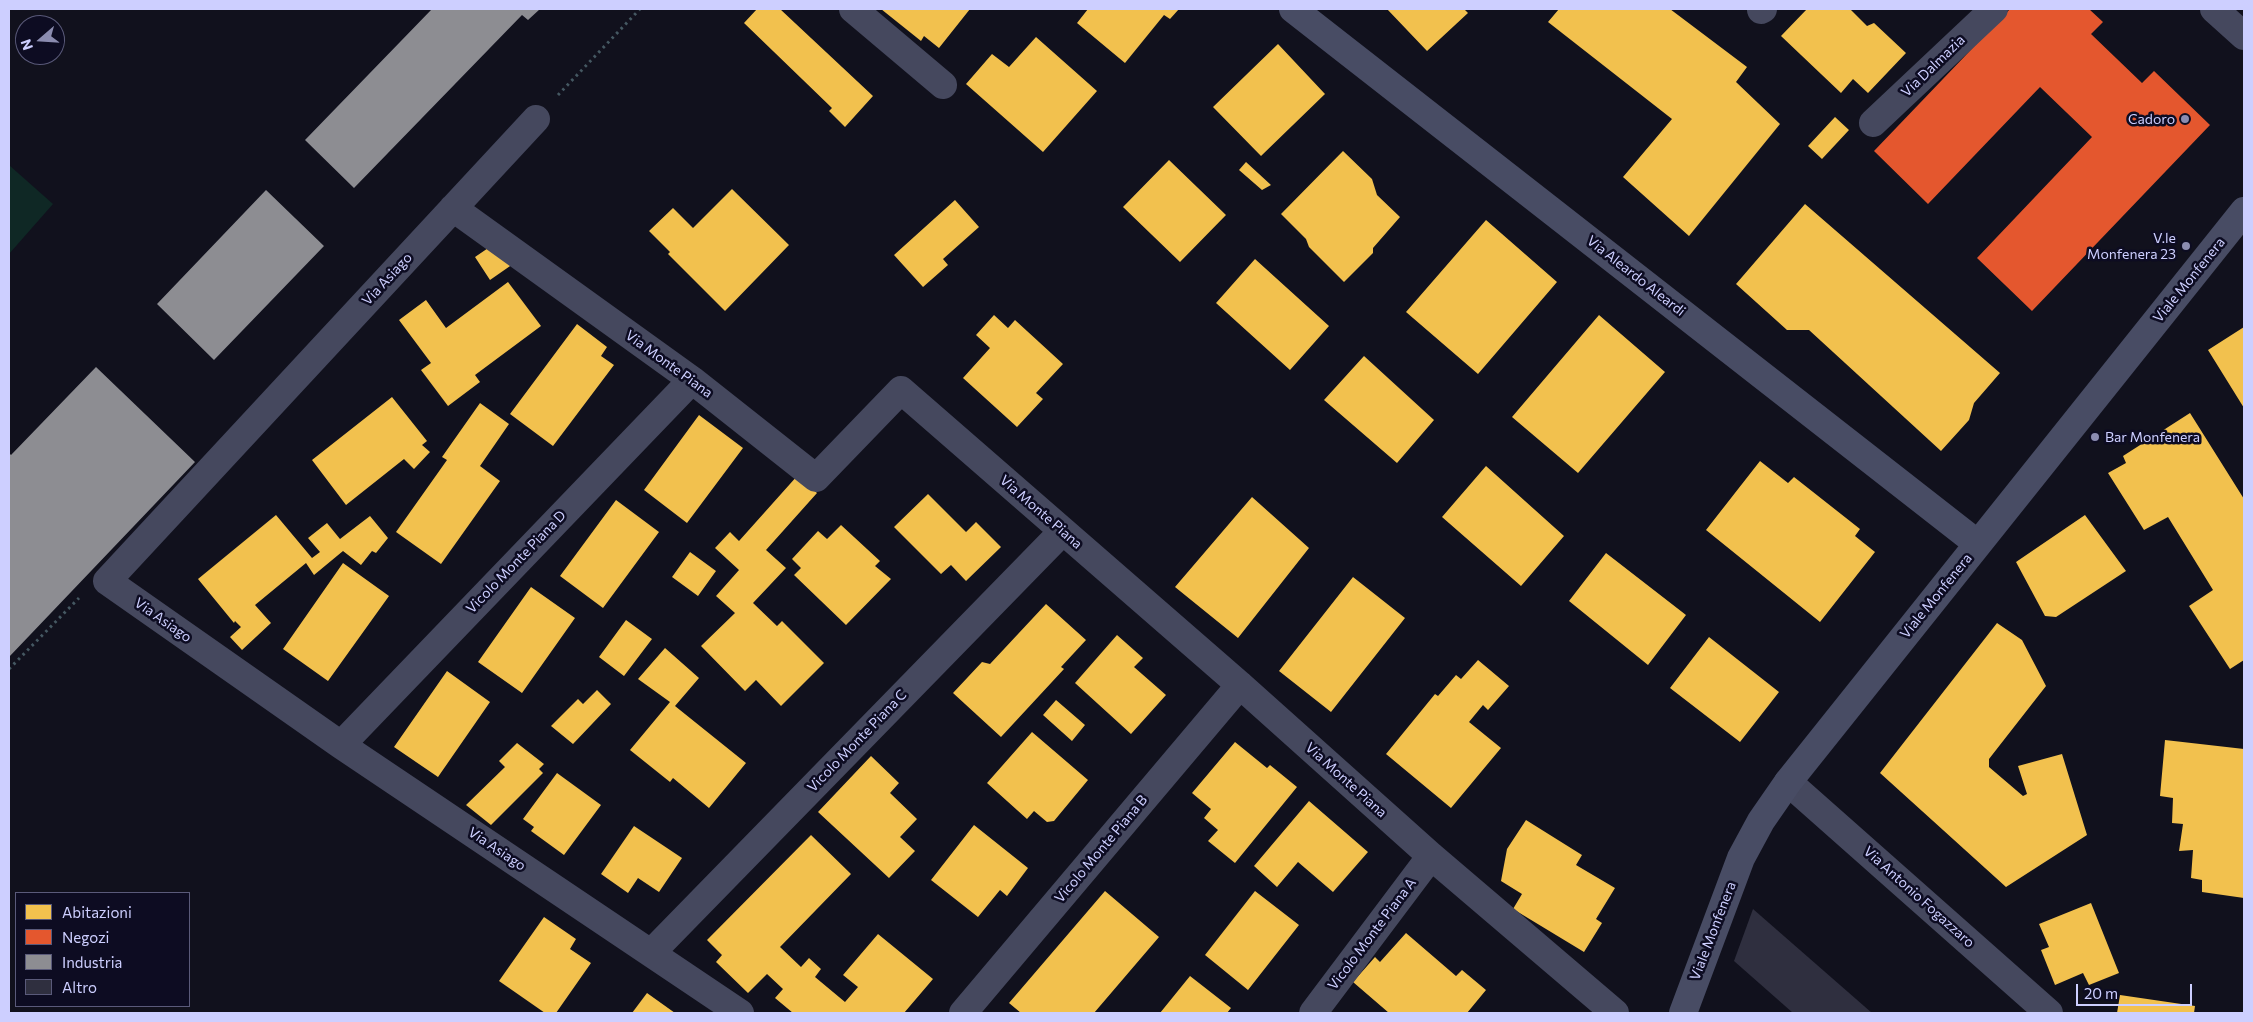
<!DOCTYPE html>
<html>
<head>
<meta charset="utf-8">
<style>
  body { margin:0 }
  #map { position:relative; width:2253px; height:1022px; overflow:hidden; background:#11111d; font-family:Commissioner,sans-serif }
  canvas { display:block }
  .frame { position:absolute; inset:0; border:10px solid #cdcfff; pointer-events:none }
  .legend { position:absolute; left:15px; top:892px; width:175px; height:115px; box-sizing:border-box; background:#0d0c22; border:1px solid #5a5a7a; margin:0; padding:6px 9px; list-style:none; font-size:15px; color:#cdcfff }
  .legend li { display:flex; align-items:center; gap:10px; height:25px }
  .legend b { width:25px; border:1px solid #5a5a7a }
  .north { position:absolute; left:15px; top:15px; width:50px; height:50px; box-sizing:border-box; background:#0d0c22; border:1px solid #5a5a7a; border-radius:50%; rotate:251deg; font-size:14px; font-weight:700; line-height:20px; text-align:center; color:#cdcfff }
  .north::after { content:''; display:block; margin:auto; width:18px; height:22px; background:#8b8cb0; clip-path:polygon(50% 0,100% 100%,50% 72%,0 100%) }
  .scale { position:absolute; left:2076px; top:984px; width:116px; height:22px; box-sizing:border-box; border:2px solid #cdcfff; border-top:0; padding-left:6px; font-size:15px; line-height:18px; white-space:nowrap; color:#cdcfff; -webkit-text-stroke:4px #0d0c22; paint-order:stroke }
</style>
</head>
<body>
<div id="map">
<canvas width="2253" height="1022"></canvas>
<div class="frame"></div>
<ul class="legend">
<li><b style="height:14px;background:#f2c14e"></b>Abitazioni</li>
<li><b style="height:14px;background:#e4572e"></b>Negozi</li>
<li><b style="height:14px;background:#8d8d92"></b>Industria</li>
<li><b style="height:14px;background:#2f2f3f"></b>Altro</li>
</ul>
<div class="north">N</div>
<div class="scale">20 m</div>
</div>
<script>
const ctx = document.querySelector('canvas').getContext('2d');
ctx.lineJoin = 'round';
function paint(path, color) {
  ctx.fillStyle = color;
  ctx.fill(path, 'evenodd');
}
function toPath(rows) {
  const path = new Path2D();
  for (const r of rows) {
    path.moveTo(r[0], r[1]);
    for (let i = 2; i < r.length; i += 2) path.lineTo(r[i], r[i + 1]);
  }
  return path;
}
function stroke(path, color, width, dash) {
  ctx.strokeStyle = color;
  ctx.lineWidth = width;
  ctx.lineCap = dash ? 'butt' : 'round';
  ctx.setLineDash(dash || []);
  ctx.stroke(path);
}
function write(font, color, halo, rows, align = 'center') {
  ctx.font = font + ' Commissioner,sans-serif';
  ctx.lineWidth = 5;
  ctx.setLineDash([]);
  ctx.textBaseline = 'middle';
  ctx.strokeStyle = halo;
  ctx.fillStyle = color;
  for (const [text, x, y, turn = 0] of rows) {
    ctx.save();
    ctx.translate(x, y);
    ctx.rotate((+turn || 0) * Math.PI / 180);
    ctx.textAlign = isNaN(turn) ? turn : align;
    if (halo) ctx.strokeText(text, 0, 0);
    ctx.fillText(text, 0, 0);
    ctx.restore();
  }
}
const green = toPath([
  [9,165,53,204,9,254]
]);
const homes = toPath([
  [757,9,780,9,873,96,845,127,829,111,832,108,744,23],
  [881,9,970,9,939,48,924,36,921,41],
  [1088,9,1179,9,1170,19,1164,15,1125,63,1077,23],
  [1387,9,1464,9,1468,13,1427,51],
  [1559,9,1670,9,1747,67,1736,82,1780,124,1689,236,1623,177,1672,119,1548,22],
  [1807,9,1850,9,1867,26,1874,23,1906,53,1868,93,1853,79,1841,93,1781,36],
  [1036,37,1097,91,1043,152,966,84,992,54,1009,67],
  [1278,44,1325,94,1261,156,1213,107],
  [1835,117,1849,130,1822,159,1808,146],
  [1343,151,1372,179,1377,195,1400,217,1373,248,1373,253,1344,282,1309,247,1306,239,1281,214],
  [1169,160,1226,215,1180,262,1123,207],
  [1246,162,1271,185,1262,190,1239,170],
  [732,189,789,245,725,311,668,254,670,252,649,231,673,208,693,228],
  [955,200,979,227,943,259,948,265,923,287,894,255],
  [1805,204,2000,373,1974,403,1969,420,1941,451,1809,330,1787,330,1736,284],
  [1486,220,1557,282,1478,374,1406,312],
  [497,242,513,264,490,280,475,257],
  [1255,259,1329,326,1290,370,1216,303],
  [508,282,541,326,475,375,480,382,448,406,421,370,431,363,399,320,426,300,446,328],
  [994,315,1008,328,1015,320,1063,364,1036,393,1043,399,1017,427,963,378,990,348,976,335],
  [1599,315,1665,372,1578,473,1512,417],
  [577,324,607,347,601,356,614,365,553,446,510,414],
  [2244,327,2244,408,2208,350],
  [1364,356,1434,420,1397,463,1324,400],
  [392,397,427,441,422,445,430,452,414,469,404,459,346,505,312,460],
  [480,403,509,424,480,466,500,481,441,564,396,532,447,460,442,457],
  [2190,413,2244,499,2244,660,2230,669,2189,606,2213,590,2168,517,2144,530,2108,473,2126,463,2123,456],
  [699,415,743,448,687,523,644,490],
  [1760,461,1788,483,1794,477,1860,529,1855,536,1875,552,1820,622,1706,530],
  [1486,466,1564,536,1521,586,1442,517],
  [798,475,817,493,766,550,786,568,753,603,777,626,782,621,824,663,781,706,756,680,745,691,701,646,735,613,716,596,739,570,715,548,730,532,739,541],
  [928,494,966,532,976,522,1001,547,966,581,951,565,941,574,894,527],
  [1252,497,1309,548,1238,638,1175,587],
  [616,500,659,532,603,608,560,576],
  [276,515,312,558,320,552,308,538,327,523,340,539,370,516,388,538,376,553,372,551,361,565,343,551,314,575,306,563,255,605,271,623,242,650,230,637,241,627,235,621,234,623,198,579],
  [2085,515,2126,571,2056,617,2045,616,2016,562],
  [841,525,880,561,875,566,891,579,846,625,794,575,801,568,792,559,818,531,827,539],
  [690,552,716,571,698,596,672,577],
  [1606,553,1686,615,1648,665,1569,601],
  [343,563,389,596,328,681,283,649],
  [1353,577,1405,618,1331,712,1279,671],
  [531,587,575,618,522,693,478,662],
  [1046,604,1086,640,1061,667,1064,669,1001,737,953,693,982,662,990,664],
  [626,620,652,639,624,676,599,657],
  [1997,623,2022,640,2046,686,1989,759,1989,767,2023,796,2027,794,2018,766,2062,754,2087,835,2006,887,1880,773],
  [1117,635,1143,658,1134,667,1166,695,1131,734,1075,683],
  [1709,637,1779,692,1740,742,1670,688],
  [665,648,699,678,675,706,746,763,709,808,673,778,670,782,630,750,670,702,638,679],
  [1478,660,1509,686,1488,710,1483,705,1469,722,1501,748,1451,808,1386,754,1435,694,1438,696,1456,675,1461,679],
  [447,671,490,702,438,777,394,747],
  [597,690,611,704,573,744,551,726,578,699,583,704],
  [1056,700,1085,725,1072,741,1043,715],
  [1032,732,1088,780,1054,821,1047,822,1034,811,1027,819,987,783],
  [2165,740,2244,749,2244,898,2202,892,2202,880,2191,878,2193,850,2179,851,2183,824,2172,823,2173,798,2160,796],
  [1235,742,1267,768,1270,765,1297,787,1235,863,1208,841,1218,830,1204,818,1211,809,1192,793],
  [517,743,544,764,539,769,543,773,491,825,466,805,505,767,499,761],
  [871,756,899,783,890,793,917,819,900,837,915,851,889,878,818,812],
  [557,773,601,805,564,855,531,831,534,827,523,819],
  [1309,801,1368,852,1333,892,1298,862,1277,887,1254,866],
  [1526,820,1582,855,1576,865,1615,888,1596,919,1602,923,1584,952,1513,909,1522,894,1501,881,1507,849],
  [974,825,1028,868,1007,896,1000,890,978,917,931,880],
  [634,826,682,858,659,892,638,878,628,893,601,874],
  [811,835,851,874,780,947,801,967,809,958,821,969,815,977,845,1002,858,987,843,975,878,934,933,979,904,1013,793,1013,775,998,783,989,767,974,748,993,716,962,722,955,707,940],
  [1105,891,1159,937,1094,1013,1021,1013,1009,1003],
  [1255,891,1299,925,1248,990,1205,955],
  [2091,903,2119,973,2089,985,2083,973,2055,985,2041,950,2049,947,2039,924],
  [544,917,576,939,570,949,591,963,556,1013,545,1013,499,981],
  [1406,933,1456,976,1462,970,1486,990,1467,1013,1389,1013,1353,982,1375,957,1380,962],
  [1190,976,1231,1008,1227,1013,1160,1013],
  [647,993,675,1013,632,1013],
  [2120,995,2195,1006,2194,1013,2117,1013]
]);
const shops = toPath([
  [2010,9,2089,9,2103,22,2091,34,2142,83,2154,71,2210,125,2032,311,1977,258,2092,137,2040,87,1928,204,1874,151]
]);
const industry = toPath([
  [432,9,540,9,528,20,522,15,354,188,305,140],
  [266,190,324,246,214,360,157,304],
  [96,367,195,462,9,657,9,453,11,455]
]);
const building = toPath([
  [1753,909,1872,1013,1793,1013,1734,961]
]);
const path = toPath([
  [558,95,640,9],
  [9,669,79,598]
]);
const street = toPath([
  [853,9,943,85],
  [2214,9,2244,36],
  [1761,10,1763,9],
  [536,119,107,581,341,745,740,1013],
  [1873,123,1994,9],
  [453,208,692,380,816,478,901,390,1240,685,1431,856,1615,1013],
  [341,745,692,380],
  [1788,782,2049,1013],
  [652,952,1063,531],
  [963,1013,1240,685],
  [1313,1013,1431,856]
]);
const secondary = toPath([
  [1293,9,1978,544],
  [1683,1013,1741,858,1761,821,1788,782,2244,211]
]);
const markers = [
  [2185,119,5,"#8b8cb0"],
  [2186,246,5,"#8b8cb0"],
  [2095,437,5,"#8b8cb0"]
];
const streetNames = [
  ["Via Dalmazia",1933,66,-44],
  ["Via Aleardo Aleardi",1636,276,38],
  ["Via Asiago",387,279,-47],
  ["Viale Monfenera",2189,280,-51],
  ["Via Monte Piana",669,364,36],
  ["Via Monte Piana",1041,512,41],
  ["Vicolo Monte Piana D",516,562,-46],
  ["Viale Monfenera",1936,596,-51],
  ["Via Asiago",163,620,35],
  ["Vicolo Monte Piana C",857,741,-46],
  ["Via Monte Piana",1346,780,42],
  ["Via Asiago",497,849,34],
  ["Vicolo Monte Piana B",1101,849,-50],
  ["Via Antonio Fogazzaro",1919,897,42],
  ["Viale Monfenera",1713,931,-69],
  ["Vicolo Monte Piana A",1372,934,-53]
];
const poiNames = [
  ["Cadoro",2175,119],
  ["V.le",2176,238],
  ["Monfenera 23",2176,254],
  ["Bar Monfenera",2105,437,"left"]
];
paint(green, '#0f2825');
paint(homes, '#f2c14e');
paint(shops, '#e4572e');
paint(industry, '#8d8d92');
paint(building, '#2f2f3f');
stroke(path, '#455862', 3, [2.5, 4]);
stroke(street, '#45485e', 28);
stroke(secondary, '#484c64', 28);
for (const [x, y, r, color] of markers) {
  const dot = new Path2D();
  dot.arc(x, y, r, 0, 2 * Math.PI);
  ctx.fillStyle = color;
  ctx.fill(dot);
  stroke(dot, '#0d0c22', 2);
}
write('14px', '#cdcfff', '#0d0c22', streetNames);
write('14px', '#cdcfff', '#0d0c22', poiNames, 'right');
</script>
</body>
</html>
